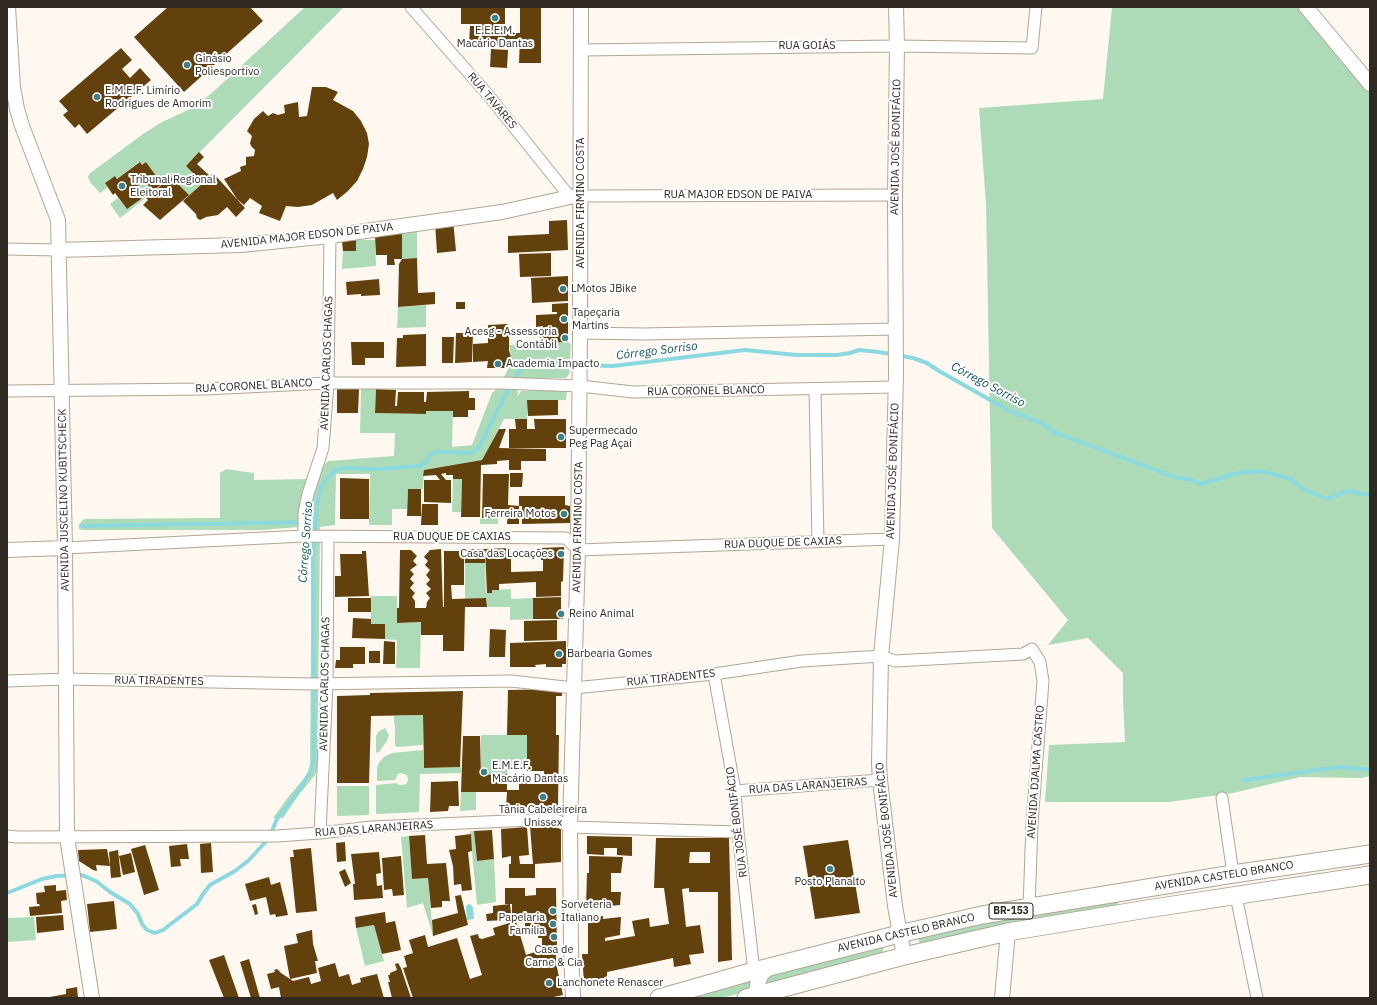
<!DOCTYPE html>
<html>
<head>
<meta charset="utf-8">
<style>
  body { margin:0 }
  #map { position:relative; width:1377px; height:1005px; overflow:hidden; background:#fef8f0; font-family:"IBM Plex Sans",sans-serif }
  canvas { display:block }
  .frame { position:absolute; inset:0; border:8px solid #2f2922; pointer-events:none }
</style>
</head>
<body>
<div id="map">
<canvas width="1377" height="1005"></canvas>
<div class="frame"></div>
</div>
<script>
const ctx = document.querySelector('canvas').getContext('2d');
ctx.lineJoin = 'round';
function paint(path, color) {
  ctx.fillStyle = color;
  ctx.fill(path, 'evenodd');
}
function toPath(rows) {
  const path = new Path2D();
  for (const r of rows) {
    path.moveTo(r[0], r[1]);
    for (let i = 2; i < r.length; i += 2) path.lineTo(r[i], r[i + 1]);
  }
  return path;
}
function stroke(path, color, width, dash) {
  ctx.strokeStyle = color;
  ctx.lineWidth = width;
  ctx.lineCap = dash ? 'butt' : 'round';
  ctx.setLineDash(dash || []);
  ctx.stroke(path);
}
function write(font, color, halo, rows, align = 'center') {
  ctx.font = font + ' "IBM Plex Sans",sans-serif';
  ctx.lineWidth = 4;
  ctx.setLineDash([]);
  ctx.textBaseline = 'middle';
  ctx.strokeStyle = halo;
  ctx.fillStyle = color;
  for (const [text, x, y, turn = 0] of rows) {
    ctx.save();
    ctx.translate(x, y);
    ctx.rotate((+turn || 0) * Math.PI / 180);
    ctx.textAlign = isNaN(turn) ? turn : align;
    if (halo) ctx.strokeText(text, 0, 0);
    ctx.fillText(text, 0, 0);
    ctx.restore();
  }
}
const green = toPath([
  [305,7,344,7,186,166,203,183,189,196,171,178,120,218,110,204,118,198,127,209,141,199,133,189,145,181,152,191,162,184,146,162,142,165,139,162,117,179,115,176,105,183,108,187,100,193,90,182,88,177,89,174,143,134,162,122,195,107,214,91],
  [1112,7,1307,7,1370,84,1370,776,1361,778,1300,777,1233,793,1169,802,1045,802,1049,745,1125,742,1123,701,1123,673,1088,638,1048,645,1068,620,992,528,986,205,979,108,1103,99],
  [417,226,417,258,402,259,402,229],
  [356,240,375,240,376,266,342,269,343,251,356,251],
  [426,305,426,327,397,328,398,307],
  [568,342,571,344,569,370,570,372,568,376,566,378,528,378,518,381,516,387,518,393,517,397,521,391,567,390,566,400,528,400,527,419,504,419,482,460,424,470,423,489,408,489,407,509,392,509,392,525,369,525,370,474,336,474,335,525,320,527,318,721,320,763,315,775,298,796,283,818,273,818,289,796,307,775,310,764,312,528,309,526,307,520,311,502,323,466,328,461,394,456,395,433,360,433,361,389,376,389,375,413,426,414,426,411,453,411,452,447,472,445,492,393,499,387,512,361,509,345],
  [226,469,254,473,254,480,309,479,299,527,262,530,83,530,79,529,79,524,84,519,220,518,220,473],
  [453,479,462,479,461,512,452,512],
  [494,509,499,509,498,524,480,524,480,519,493,518],
  [465,563,485,563,486,593,492,593,492,590,511,589,511,599,533,598,533,619,510,620,510,607,487,607,486,598,465,599],
  [371,596,397,596,397,623,421,622,420,668,396,668,397,640,385,639,385,624,371,624],
  [423,715,423,745,397,747,395,745,395,726,394,722,394,716],
  [385,728,389,735,387,741,379,752,376,753,376,736,378,732],
  [481,735,527,735,527,771,507,771,507,774,481,775],
  [423,750,424,768,461,767,461,773,420,774,419,812,376,814,376,785,396,783,399,785,403,785,407,783,408,779,407,775,401,773,398,774,395,780,377,781,377,769,378,764,384,757,392,753],
  [337,786,369,786,369,815,337,816],
  [461,792,476,792,476,810,460,811],
  [470,831,474,831,477,861,494,859,496,902,477,905],
  [409,836,412,879,428,878,433,936,423,903,407,908,401,837],
  [1118,901,1118,907,920,944,919,942,919,939,923,936,1017,917],
  [34,917,36,940,7,942,7,918],
  [374,925,384,961,365,966,356,928],
  [882,946,883,948,883,951,880,954,765,985,766,980,769,977,782,972],
  [751,981,749,991,721,998,688,998]
]);
const water = toPath([
  [470,904,473,907,474,919,467,920,466,907,467,905]
]);
const stream = toPath([
  [81,526,316,522],
  [1243,780,1340,767,1370,770],
  [7,893,42,879,56,876,82,875,96,881,110,892,130,904,138,914,142,924,147,930,155,933,163,930,197,904,203,894,210,885,235,871,249,860,269,838,277,819,295,796,312,769,314,756,313,559,317,506,321,487,334,471,342,468,379,469,420,466,426,462,430,456,435,452,444,452,471,453,478,448,482,441,510,386,521,369,528,365,557,363,569,365,613,366,745,350,797,355,837,355,850,353,859,350,879,352,913,358,927,363,939,371,1008,410,1043,424,1056,433,1177,478,1189,479,1201,484,1237,473,1261,471,1291,479,1305,490,1327,499,1347,491,1370,495]
]);
const building = toPath([
  [168,7,250,7,263,21,184,92,134,37],
  [461,7,505,7,505,24,499,24,499,26,510,26,510,33,520,33,520,7,541,7,541,63,519,63,520,39,510,39,510,45,481,46,481,45,469,44,470,26,482,26,482,24,461,24],
  [121,48,132,60,122,69,130,78,140,68,151,80,87,134,79,124,75,128,63,115,68,111,59,101],
  [491,49,508,50,507,68,490,67],
  [312,87,326,87,338,92,333,100,353,111,361,121,367,133,369,144,367,157,363,169,357,181,348,191,337,200,333,193,312,205,298,207,286,206,280,221,259,213,262,206,250,198,244,205,237,199,224,179,241,171,240,167,246,165,246,157,254,156,255,150,251,146,250,143,252,136,247,131,254,119,263,111,268,116,273,113,278,115,285,113,284,105,298,102,299,117,307,116],
  [199,152,204,157,197,164,210,176,213,173,245,208,236,217,227,207,218,215,206,217,200,220,197,218,196,214,183,201,203,183,186,166],
  [140,162,142,165,146,162,162,184,152,191,145,181,133,189,141,199,127,209,115,193,113,195,105,183,115,176,117,179],
  [171,177,189,195,160,220,143,205,148,200,146,198],
  [453,220,456,251,437,253,435,222],
  [567,220,568,250,508,253,508,236,549,234,549,221],
  [402,229,402,259,394,259,395,265,387,265,387,255,376,255,375,236,381,236,381,235],
  [356,240,356,251,343,251,342,241],
  [551,253,551,276,520,277,519,254],
  [417,258,418,293,435,292,435,304,398,307,399,264,402,259],
  [568,276,568,301,532,303,531,278],
  [379,279,380,295,361,296,361,294,347,295,346,282],
  [456,302,465,302,465,309,456,309],
  [568,303,568,342,541,343,540,336,543,336,543,326,536,327,536,315,557,314,557,312,552,312,552,304],
  [507,324,509,328,509,350,512,361,508,368,487,368,488,361,473,362,473,344,488,343,488,325],
  [456,333,473,333,472,362,455,363],
  [426,334,426,366,396,367,397,338,403,338,403,335],
  [442,337,454,337,453,363,442,363],
  [351,342,384,342,384,358,365,358,365,365,352,365],
  [337,389,359,389,358,413,337,413],
  [376,389,396,390,395,406,397,406,398,392,424,392,424,402,426,402,427,392,469,391,469,398,475,398,475,410,468,410,468,417,453,417,453,411,426,411,426,414,375,413],
  [527,400,558,400,558,415,528,416],
  [515,419,527,419,527,429,535,429,534,419,566,419,566,448,509,448,509,429,516,429],
  [499,429,506,429,499,448,546,449,546,461,521,461,521,470,509,470,509,460,497,461,497,464,481,465,480,517,461,517,462,479,453,479,453,475,446,475,446,473,441,474,446,480,451,480,451,503,424,502,424,480,440,480,436,475,423,476,424,470,482,460],
  [510,473,523,473,522,487,510,487],
  [483,474,509,474,508,505,519,506,519,524,507,524,508,510,494,509,494,518,482,518],
  [340,478,369,479,369,519,340,519],
  [408,489,421,489,421,516,407,516],
  [519,496,565,496,565,505,570,506,570,523,522,524,522,506,519,506],
  [422,504,438,504,438,525,421,525],
  [564,547,563,581,561,582,561,596,536,597,536,582,499,584,499,590,492,590,492,593,487,593,485,549,511,548,511,572,543,571,543,560,541,560,541,548],
  [441,549,443,607,444,607,444,551,464,551,464,585,451,585,452,599,486,598,487,607,465,607,464,651,443,651,443,635,421,635,421,622,397,623,397,608,399,608,400,550,411,550,417,556,413,561,417,565,410,570,414,574,410,579,414,583,410,588,415,593,412,597,415,601,415,608,426,608,427,602,430,598,426,593,431,589,426,584,430,580,426,575,430,570,425,565,428,561,424,557,430,550],
  [465,549,485,549,485,563,465,563],
  [362,551,366,551,369,596,335,597,335,576,341,576,340,554,362,554],
  [561,597,561,611,563,611,563,619,533,619,533,598],
  [348,598,371,598,371,612,348,612],
  [353,618,371,619,371,624,385,624,385,639,352,638],
  [557,620,557,640,524,641,524,621],
  [490,629,506,630,505,657,489,657],
  [384,641,395,642,395,664,383,664],
  [566,641,566,664,562,664,562,667,546,667,546,664,535,665,536,667,510,667,510,643],
  [340,647,365,647,365,664,353,664,353,668,335,668,336,660,340,660],
  [369,651,380,651,380,663,369,663],
  [562,689,562,696,556,696,556,735,559,735,558,806,506,808,507,792,461,792,463,736,480,736,481,775,507,774,507,790,519,790,519,782,527,782,527,784,545,784,544,771,527,771,527,735,507,735,508,690],
  [463,691,460,767,424,768,423,715,371,716,369,783,337,783,337,696,370,695,370,693],
  [458,781,459,806,449,806,448,811,430,812,431,782],
  [561,824,561,862,535,864,535,878,509,878,509,864,511,864,511,856,502,858,501,829,527,827,529,855,519,856,520,864,533,864,530,826],
  [492,830,494,859,477,861,474,831],
  [471,834,472,851,468,852,472,890,462,891,461,884,454,885,453,866,449,850,456,849,455,836],
  [425,835,427,864,446,863,450,901,442,901,442,907,431,908,428,878,412,879,409,836],
  [587,836,632,837,632,856,617,855,617,848,604,848,604,855,587,854],
  [656,838,729,838,732,960,718,962,718,892,689,892,689,888,682,889,686,927,700,925,704,953,689,955,691,964,674,967,673,958,607,972,607,978,584,983,582,954,588,954,588,919,603,916,603,919,621,917,620,935,605,938,605,941,635,936,632,921,649,918,650,927,669,924,664,888,654,888],
  [690,852,710,852,710,863,689,863],
  [848,840,860,913,815,919,803,846],
  [345,842,346,861,337,862,336,843],
  [211,843,213,872,201,873,200,844],
  [187,844,189,859,180,859,181,866,171,867,169,846],
  [145,845,159,890,144,895,131,849],
  [311,848,317,911,296,913,290,857,294,857,293,850],
  [107,849,110,866,96,865,97,871,93,870,79,861,78,850],
  [118,850,121,877,111,878,109,852],
  [379,852,381,873,376,874,377,886,382,885,383,898,354,900,353,884,355,884,351,854],
  [131,853,135,872,123,875,119,856],
  [401,856,404,895,393,896,392,889,384,890,382,858],
  [589,856,623,857,621,873,611,873,611,892,621,892,620,905,586,908,587,873,589,873],
  [345,869,351,883,345,887,339,872],
  [269,877,271,885,280,882,288,915,276,917,275,914,270,915,266,897,250,901,245,884],
  [56,885,56,891,66,890,67,900,61,901,62,913,30,916,29,907,40,906,39,904,37,904,36,893,45,892,44,886],
  [505,888,525,888,525,896,536,895,536,888,556,888,557,953,556,953,556,963,563,995,549,998,413,998,403,968,407,967,404,956,413,953,409,940,425,935,428,947,457,938,470,979,482,975,470,936,478,934,479,938,482,939,495,935,493,928,516,921,526,955,535,952,537,955,542,954,542,938,538,938,538,932,525,932,525,916,512,916,512,904,505,904],
  [461,895,468,925,433,936,432,920,458,913,455,896],
  [114,901,117,929,90,932,87,904],
  [256,904,258,914,255,915,252,905],
  [510,904,511,913,504,914,504,920,487,921,486,914,493,913,493,906],
  [385,912,386,923,395,921,401,950,382,954,374,925,356,928,355,917],
  [63,915,64,930,37,933,36,917],
  [312,930,313,944,318,961,315,961,317,973,290,979,284,946,298,943,296,934],
  [224,955,239,998,224,998,209,960],
  [249,959,260,998,251,998,240,962],
  [335,963,339,977,349,974,352,985,361,982,360,978,377,974,384,998,281,998,279,987,271,989,267,974,275,972,274,970,277,969,281,973,293,981,309,977,311,984,321,981,318,968],
  [398,963,401,968,411,998,392,998,388,982,390,982,388,975,390,975,390,973,397,970,395,964],
  [77,987,78,998,50,998,50,997,66,994,66,989]
]);
const minor = toPath([
  [411,7,489,96,570,197],
  [581,50,897,46,1032,48,1036,7],
  [581,196,895,195],
  [7,249,58,250],
  [580,333,644,334,896,329],
  [815,389,818,542],
  [7,391,205,389,328,383,501,383,580,386,633,392,895,387],
  [304,536,304,513,308,494,323,448,328,383,330,236],
  [65,548,304,536,566,538,578,550,892,539],
  [714,674,735,791,738,832,754,971],
  [7,681,67,679,311,684,511,681,574,688,714,674,802,661,881,656,895,661,1023,654,1032,649,1040,662,1043,681,1032,823,1029,908],
  [735,791,880,780],
  [1222,798,1233,874],
  [320,833,327,684,328,536],
  [7,836,18,837,277,836,320,833,371,827,554,819,570,827,738,832],
  [1236,896,1257,998]
]);
const tertiary = toPath([
  [8,7,13,87,17,109,22,126,58,220,65,548,67,837,92,998],
  [896,7,897,46,895,195,896,375,892,539,881,656,879,764,880,780,895,906,904,956],
  [1306,7,1370,84],
  [58,250,241,245,330,236,502,212,570,197,581,196],
  [7,550,65,548],
  [573,998,571,950,570,827,578,550,580,333,581,7],
  [756,998,757,985,762,974,770,967],
  [1002,998,1008,932]
]);
const primary = toPath([
  [659,998,754,971,899,934,982,915,1233,874,1370,854],
  [746,998,904,956,1008,932,1147,909,1370,875]
]);
const markers = [
  [495,18,4,"#3a8288"],
  [187,65,4,"#3a8288"],
  [97,97,4,"#3a8288"],
  [122,186,4,"#3a8288"],
  [563,289,4,"#3a8288"],
  [564,319,4,"#3a8288"],
  [565,338,4,"#3a8288"],
  [498,364,4,"#3a8288"],
  [561,437,4,"#3a8288"],
  [564,514,4,"#3a8288"],
  [561,554,4,"#3a8288"],
  [561,614,4,"#3a8288"],
  [559,654,4,"#3a8288"],
  [484,772,4,"#3a8288"],
  [543,797,4,"#3a8288"],
  [830,869,4,"#3a8288"],
  [553,911,4,"#3a8288"],
  [553,924,4,"#3a8288"],
  [554,937,4,"#3a8288"],
  [549,983,4,"#3a8288"]
];
const shields = [
  [1011,911,44]
];
const shieldNames = [
  ["BR-153",1011,911]
];
const poiNames = [
  ["E.E.E.M.",495,31,"center"],
  ["Macário Dantas",495,44,"center"],
  ["Ginásio",195,59],
  ["Poliesportivo",195,72],
  ["E.M.E.F. Limírio",105,91],
  ["Rodrigues de Amorim",105,104],
  ["Tribunal Regional",130,180],
  ["Eleitoral",130,193],
  ["LMotos JBike",571,289],
  ["Tapeçaria",572,313],
  ["Martins",572,326],
  ["Acesg - Assessoria",557,332,"right"],
  ["Contábil",557,345,"right"],
  ["Academia Impacto",506,364],
  ["Supermecado",569,431],
  ["Peg Pag Açai",569,444],
  ["Ferreira Motos",556,514,"right"],
  ["Casa das Locações",553,554,"right"],
  ["Reino Animal",569,614],
  ["Barbearia Gomes",567,654],
  ["E.M.E.F.",492,766],
  ["Macário Dantas",492,779],
  ["Tânia Cabeleireira",543,810,"center"],
  ["Unissex",543,823,"center"],
  ["Posto Planalto",830,882,"center"],
  ["Sorveteria",561,905],
  ["Italiano",561,918],
  ["Papelaria",545,918,"right"],
  ["Família",545,931,"right"],
  ["Casa de",554,950,"center"],
  ["Carne & Cia",554,963,"center"],
  ["Lanchonete Renascer",557,983]
];
const streetNames = [
  ["RUA GOIÁS",807,46],
  ["RUA TAVARES",492,101,50],
  ["AVENIDA JOSÉ BONIFÁCIO",896,147,-89],
  ["RUA MAJOR EDSON DE PAIVA",738,195],
  ["AVENIDA FIRMINO COSTA",581,203,-90],
  ["AVENIDA MAJOR EDSON DE PAIVA",307,236,-6],
  ["AVENIDA CARLOS CHAGAS",327,363,-88],
  ["RUA CORONEL BLANCO",254,386,-3],
  ["RUA CORONEL BLANCO",706,391,-1],
  ["AVENIDA JOSÉ BONIFÁCIO",893,471,-88],
  ["AVENIDA JUSCELINO KUBITSCHECK",64,500,-91],
  ["AVENIDA FIRMINO COSTA",578,527,-89],
  ["RUA DUQUE DE CAXIAS",452,537],
  ["RUA DUQUE DE CAXIAS",783,543,-2],
  ["RUA TIRADENTES",671,678,-6],
  ["RUA TIRADENTES",159,681,1],
  ["AVENIDA CARLOS CHAGAS",325,684,-89],
  ["AVENIDA DJALMA CASTRO",1036,772,-86],
  ["RUA DAS LARANJEIRAS",808,786,-4],
  ["RUA JOSÉ BONIFÁCIO",737,822,-97],
  ["RUA DAS LARANJEIRAS",374,829,-4],
  ["AVENIDA JOSÉ BONIFÁCIO",887,830,-96],
  ["AVENIDA CASTELO BRANCO",1224,876,-9],
  ["AVENIDA CASTELO BRANCO",906,933,-13]
];
const waterNames = [
  ["Córrego Sorriso",657,351,-7],
  ["Córrego Sorriso",988,385,28],
  ["Córrego Sorriso",306,542,-86]
];
paint(green, '#aedbb7');
paint(water, '#89d9df');
stroke(stream, '#89d9df', 4);
paint(building, '#62410d');
stroke(minor, '#b4a593', 13);
stroke(tertiary, '#b4a593', 16);
stroke(primary, '#b4a593', 19);
stroke(minor, '#fff', 11);
stroke(tertiary, '#fff', 14);
stroke(primary, '#fff', 17);
for (const [x, y, r, color] of markers) {
  const dot = new Path2D();
  dot.arc(x, y, r, 0, 2 * Math.PI);
  ctx.fillStyle = color;
  ctx.fill(dot);
  stroke(dot, '#fff', 1.5);
}
for (const [x, y, w] of shields) {
  const box = new Path2D();
  box.roundRect(x - w / 2, y - 8, w, 16, 3);
  ctx.fillStyle = '#fff';
  ctx.fill(box);
  stroke(box, '#2f2922', 1);
}
write('bold 10px', '#2f2922', null, shieldNames);
write('11px', '#2f2922', '#fff', poiNames, 'left');
write('11px', '#2f2922', '#fff', streetNames);
write('italic 12px', '#0d5459', '#fff', waterNames);
</script>
</body>
</html>
